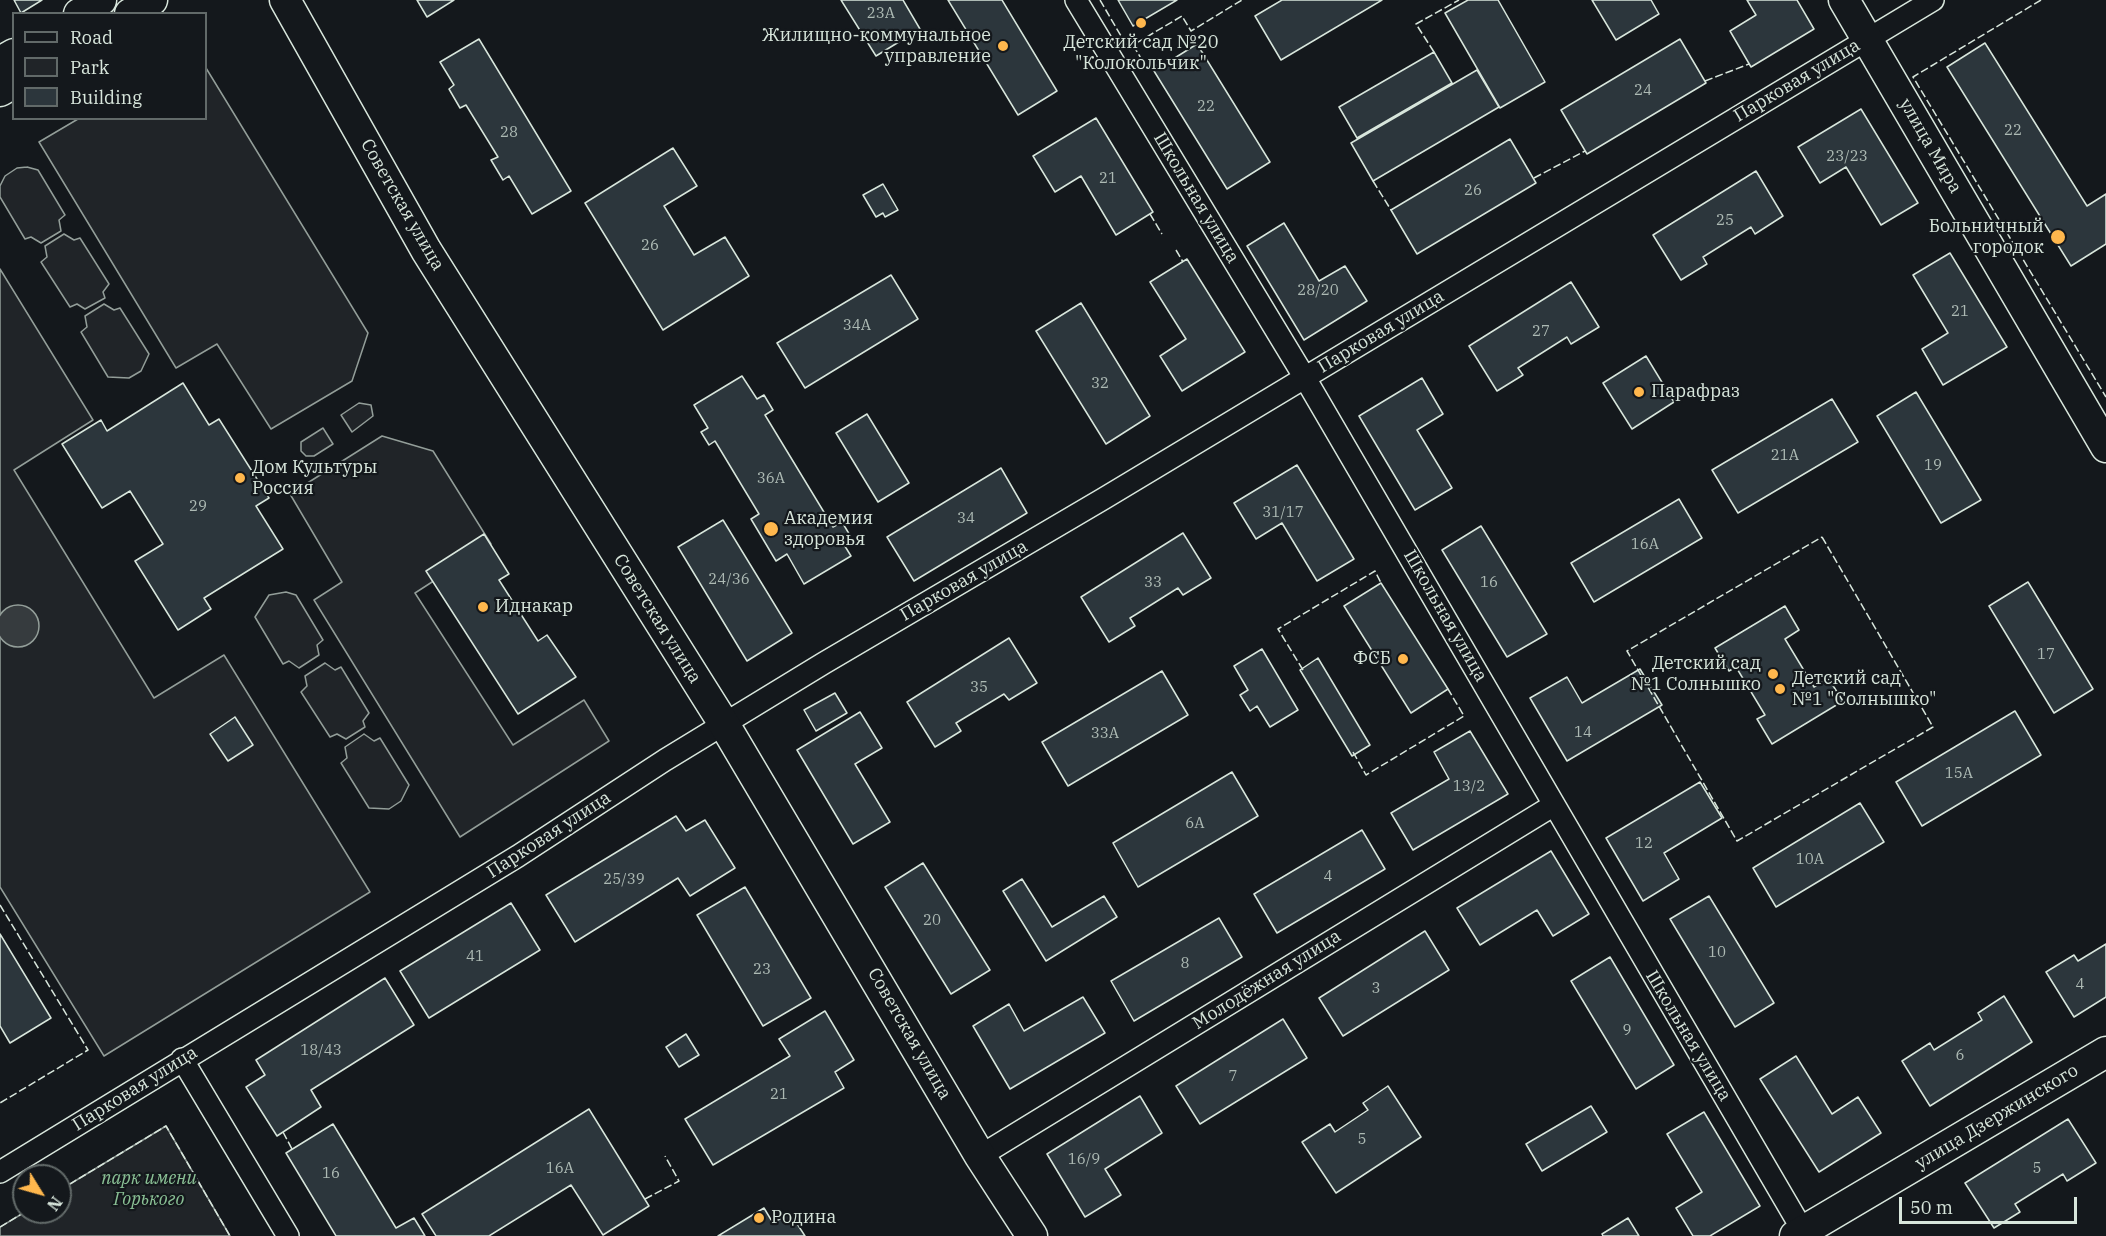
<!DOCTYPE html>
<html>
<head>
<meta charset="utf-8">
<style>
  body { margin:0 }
  #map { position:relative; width:2106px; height:1236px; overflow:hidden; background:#14181c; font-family:"IBM Plex Serif",serif }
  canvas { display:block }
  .legend { position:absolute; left:12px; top:12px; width:195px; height:108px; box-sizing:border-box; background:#14181c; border:2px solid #626a69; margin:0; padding:8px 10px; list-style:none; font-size:18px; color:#d8e6dc }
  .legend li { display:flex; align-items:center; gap:12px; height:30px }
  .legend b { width:30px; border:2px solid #626a69 }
  .north { position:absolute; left:12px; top:1164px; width:60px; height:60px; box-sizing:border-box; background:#14181c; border:2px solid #626a69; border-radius:50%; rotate:127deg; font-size:16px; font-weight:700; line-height:24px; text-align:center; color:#d8e6dc }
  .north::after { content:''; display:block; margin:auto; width:21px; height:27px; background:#ffb74d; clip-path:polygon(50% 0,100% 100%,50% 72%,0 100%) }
  .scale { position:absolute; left:1899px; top:1197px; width:178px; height:27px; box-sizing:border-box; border:3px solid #d8e6dc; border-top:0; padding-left:8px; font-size:18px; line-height:21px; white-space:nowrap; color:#d8e6dc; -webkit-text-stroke:4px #14181c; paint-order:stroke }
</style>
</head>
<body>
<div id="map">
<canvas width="2106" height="1236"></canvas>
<ul class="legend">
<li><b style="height:8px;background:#14181c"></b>Road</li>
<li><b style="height:16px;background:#202428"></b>Park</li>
<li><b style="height:16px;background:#2c363c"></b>Building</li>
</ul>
<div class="north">N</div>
<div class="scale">50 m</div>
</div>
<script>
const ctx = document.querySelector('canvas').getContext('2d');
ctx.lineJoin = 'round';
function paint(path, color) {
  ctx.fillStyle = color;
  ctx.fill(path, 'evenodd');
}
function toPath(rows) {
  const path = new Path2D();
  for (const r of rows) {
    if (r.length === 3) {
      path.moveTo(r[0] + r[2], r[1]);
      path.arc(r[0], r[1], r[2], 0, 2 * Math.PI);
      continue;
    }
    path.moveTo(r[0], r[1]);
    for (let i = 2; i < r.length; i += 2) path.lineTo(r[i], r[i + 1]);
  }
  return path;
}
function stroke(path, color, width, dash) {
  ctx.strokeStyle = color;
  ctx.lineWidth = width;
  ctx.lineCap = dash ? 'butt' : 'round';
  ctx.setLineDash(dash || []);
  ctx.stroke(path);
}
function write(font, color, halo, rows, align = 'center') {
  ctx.font = font + ' "IBM Plex Serif",serif';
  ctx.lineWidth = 4.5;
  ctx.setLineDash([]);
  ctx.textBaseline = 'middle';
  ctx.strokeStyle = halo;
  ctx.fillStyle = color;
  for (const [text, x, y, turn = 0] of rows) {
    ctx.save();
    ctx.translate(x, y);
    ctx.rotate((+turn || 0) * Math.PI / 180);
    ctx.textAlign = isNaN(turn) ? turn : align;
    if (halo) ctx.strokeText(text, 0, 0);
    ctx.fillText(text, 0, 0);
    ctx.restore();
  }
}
const green = toPath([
  [206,68,368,333,352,381,271,429,217,344,176,368,39,142,78,119,206,118,206,68],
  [27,167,38,170,65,215,59,220,61,231,41,243,31,237,25,239,0,197,0,186,5,176,17,168,27,167],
  [64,234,74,240,80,238,109,284,103,292,105,298,85,309,77,304,70,307,41,262,47,257,45,246,64,234],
  [0,269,93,420,14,470,154,698,224,655,370,892,104,1056,0,887,0,269],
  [104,304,114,310,120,308,149,354,141,371,129,378,108,377,81,332,87,327,85,316,104,304],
  [359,403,371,405,373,416,352,432,341,415,359,403],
  [323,428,333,444,314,456,306,456,301,451,301,442,323,428],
  [382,436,433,451,491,544,415,593,513,745,584,700,609,741,460,837,314,600,342,582,290,494,382,436],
  [286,592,296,595,323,640,317,645,319,655,299,668,289,661,283,664,255,617,269,595,286,592],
  [325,663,335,670,341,667,369,713,363,721,365,727,346,739,337,734,330,737,301,692,307,686,305,676,325,663],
  [364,734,374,741,380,738,409,785,401,801,389,809,369,808,341,763,347,758,345,747,364,734],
  [166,1126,230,1236,0,1236,0,1227,25,1212,60,1212,60,1190,166,1126]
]);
const water = toPath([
  [18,626,21]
]);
const building = toPath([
  [14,0,42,0,21,13,14,0],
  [417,0,454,0,427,17,417,0],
  [841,0,903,0,920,29,876,56,841,0],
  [948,0,1002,0,1057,91,1018,115,948,0],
  [1118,0,1177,0,1133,26,1118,0],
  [1282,0,1382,0,1281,60,1255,16,1282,0],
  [1468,0,1498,0,1545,82,1500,108,1445,13,1468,0],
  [1592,0,1651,0,1659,14,1616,40,1592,0],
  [1747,0,1797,0,1814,29,1751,67,1730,31,1756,15,1747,0],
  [479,39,571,191,532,214,509,176,503,180,491,160,498,157,466,105,460,108,449,89,454,85,440,62,479,39],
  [1680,39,1706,83,1587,154,1561,110,1680,39],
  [1985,43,2087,206,2106,194,2106,244,2071,266,1947,67,1985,43],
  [1197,44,1270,162,1227,189,1154,71,1197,44],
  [1434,52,1452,83,1357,138,1339,107,1434,52],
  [1477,70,1499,107,1373,181,1351,143,1477,70],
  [1861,109,1918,203,1881,225,1846,167,1820,183,1798,147,1861,109],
  [1096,118,1153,212,1116,235,1081,176,1055,192,1033,156,1096,118],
  [1510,139,1536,183,1417,254,1391,210,1510,139],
  [673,148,697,186,664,206,694,255,725,237,749,276,663,330,585,203,673,148],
  [1756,171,1783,216,1755,234,1751,227,1703,257,1707,264,1681,280,1653,235,1756,171],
  [883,184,898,210,885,217,883,213,876,217,863,195,883,184],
  [1284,223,1319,281,1345,266,1367,301,1304,340,1247,246,1284,223],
  [1950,253,2007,347,1943,385,1922,349,1948,333,1913,275,1950,253],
  [1187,259,1245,352,1182,391,1160,356,1186,339,1150,282,1187,259],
  [891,275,918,319,805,388,777,343,891,275],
  [1571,282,1599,327,1571,344,1567,337,1518,368,1523,375,1497,391,1469,346,1571,282],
  [1081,303,1150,416,1106,444,1036,331,1081,303],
  [1646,356,1674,402,1632,429,1603,383,1646,356],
  [742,376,757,399,764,395,773,410,765,415,833,527,842,522,851,537,843,543,851,556,804,584,787,554,776,561,751,519,759,514,715,441,709,445,701,432,708,428,694,405,742,376],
  [1422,378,1443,414,1417,430,1452,488,1415,510,1359,416,1422,378],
  [183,383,209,425,219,419,269,498,256,506,283,549,204,598,211,609,178,630,135,561,163,544,130,491,102,508,62,444,101,420,107,431,183,383],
  [1916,392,1981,500,1941,523,1877,416,1916,392],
  [1832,399,1858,442,1738,513,1712,470,1832,399],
  [867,414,909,483,878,502,836,433,867,414],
  [1297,465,1354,559,1317,581,1282,523,1256,539,1234,503,1297,465],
  [1001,468,1027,513,914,581,887,537,1001,468],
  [1679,499,1702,538,1594,602,1571,563,1679,499],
  [723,520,792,633,747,661,678,547,723,520],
  [1481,526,1547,634,1507,657,1442,550,1481,526],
  [1183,533,1211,578,1183,595,1178,588,1135,615,1130,618,1135,626,1109,642,1081,597,1183,533],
  [484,534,509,574,499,580,538,641,547,635,576,677,518,714,426,571,484,534],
  [2028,582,2093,689,2054,713,1989,606,2028,582],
  [1381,583,1448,689,1411,713,1344,606,1381,583],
  [1785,606,1799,630,1785,639,1814,687,1828,678,1843,701,1772,744,1757,719,1765,715,1736,667,1729,671,1715,648,1785,606],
  [1009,638,1037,683,1009,700,1004,694,956,723,961,731,935,747,907,702,1009,638],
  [1262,649,1298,710,1270,727,1257,706,1250,711,1240,695,1248,690,1234,666,1262,649],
  [1318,658,1370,745,1352,756,1300,670,1318,658],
  [1640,669,1662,705,1567,761,1530,698,1567,677,1582,703,1640,669],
  [1162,671,1188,715,1068,786,1042,742,1162,671],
  [835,693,847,713,816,731,804,710,835,693],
  [2015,711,2041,755,1922,826,1896,782,2015,711],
  [860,712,882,748,855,764,890,822,853,844,797,750,860,712],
  [235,717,253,745,228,761,210,734,235,717],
  [1470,731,1508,794,1413,850,1391,813,1449,779,1434,752,1470,731],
  [1232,772,1258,816,1138,887,1113,843,1232,772],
  [1700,782,1722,818,1664,853,1679,879,1643,901,1606,838,1700,782],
  [1860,803,1884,842,1776,907,1753,868,1860,803],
  [676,816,686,831,705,820,735,868,690,896,678,878,575,942,546,895,676,816],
  [1362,830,1385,869,1277,933,1254,894,1362,830],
  [1551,851,1589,914,1553,936,1537,910,1480,945,1457,908,1551,851],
  [923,863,990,970,951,994,885,887,923,863],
  [1022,879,1052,927,1104,896,1117,917,1046,961,1003,891,1022,879],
  [745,887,811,998,763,1026,697,915,745,887],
  [1709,896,1774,1003,1735,1027,1670,919,1709,896],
  [511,903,540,950,429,1018,400,971,511,903],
  [1219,918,1242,957,1134,1021,1111,981,1219,918],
  [1425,931,1449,970,1343,1036,1319,998,1425,931],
  [0,934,51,1018,10,1043,0,1026,0,934],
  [2106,944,2106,997,2074,1017,2046,972,2074,955,2078,961,2106,944],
  [1610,957,1674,1065,1636,1089,1571,981,1610,957],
  [385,978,414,1025,311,1090,321,1107,277,1136,246,1087,265,1075,256,1060,385,978],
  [2004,996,2032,1042,1930,1106,1902,1061,1930,1043,1934,1050,1982,1020,1978,1013,2004,996],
  [1083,997,1105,1033,1010,1089,973,1026,1009,1004,1024,1031,1083,997],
  [825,1011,854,1060,835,1072,844,1088,713,1165,685,1119,790,1056,779,1039,825,1011],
  [1283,1019,1307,1058,1200,1124,1176,1086,1283,1019],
  [686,1034,699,1055,679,1067,666,1047,686,1034],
  [1796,1056,1832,1114,1858,1097,1881,1133,1819,1172,1760,1079,1796,1056],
  [1388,1086,1421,1137,1336,1193,1302,1142,1330,1124,1335,1132,1368,1110,1363,1103,1388,1086],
  [1140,1096,1162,1133,1105,1169,1121,1195,1085,1217,1047,1154,1140,1096],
  [1591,1106,1607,1132,1542,1171,1526,1144,1591,1106],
  [589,1109,649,1206,603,1235,571,1185,489,1236,436,1236,422,1214,589,1109],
  [1704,1112,1760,1206,1710,1236,1693,1236,1676,1208,1702,1192,1667,1134,1704,1112],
  [2068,1119,2096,1163,2067,1181,2063,1174,2015,1204,2020,1212,1994,1228,1965,1183,2068,1119],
  [333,1124,396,1228,414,1218,425,1236,336,1236,286,1153,333,1124],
  [764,1208,773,1223,790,1213,805,1236,718,1236,764,1208],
  [1628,1218,1639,1236,1603,1236,1602,1234,1628,1218]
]);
const street = toPath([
  [1076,0,1305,378,1806,1236],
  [182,1059,288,1236],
  [980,1156,1554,805],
  [0,1172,518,856,665,760,824,663,1103,499,1933,0]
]);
const secondary = toPath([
  [285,0,426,250,724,724,980,1156,1032,1236],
  [1844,0,2106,447],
  [79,14,101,0],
  [130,14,152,0],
  [0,62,14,54],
  [0,91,14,83],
  [1795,1236,2106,1052]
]);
const fence = toPath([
  [1100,0,1128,48,1182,16,1191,31,1242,0],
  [2041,0,1913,77,2106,397],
  [1133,45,1142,60],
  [1434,52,1416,24,1459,0],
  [1153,60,1158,68],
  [1705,81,1749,64],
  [1534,178,1585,151],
  [1373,181,1391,210],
  [1150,214,1162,234],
  [1176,250,1183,262],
  [1822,537,1933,727,1737,841,1627,651,1822,537],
  [1303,670,1278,629,1375,571,1381,583],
  [1353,752,1366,775,1464,716,1448,689],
  [0,905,88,1050,0,1103],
  [283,1132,292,1149],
  [60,1190,166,1126,230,1236],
  [645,1199,679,1181,665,1156],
  [0,1227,25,1212]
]);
const markers = [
  [1141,23,6,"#ffb74d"],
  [1003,46,6,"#ffb74d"],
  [2058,237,8,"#ffb74d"],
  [1639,392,6,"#ffb74d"],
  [240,478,6,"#ffb74d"],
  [771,529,8,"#ffb74d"],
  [483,607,6,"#ffb74d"],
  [1403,659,6,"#ffb74d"],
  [1773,674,6,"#ffb74d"],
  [1780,689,6,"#ffb74d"],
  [759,1218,6,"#ffb74d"]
];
const numberNames = [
  ["23А",881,14],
  ["24",1643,91],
  ["22",1206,107],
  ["22",2013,131],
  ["28",509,133],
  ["23/23",1847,157],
  ["21",1108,179],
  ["26",1473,191],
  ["25",1725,221],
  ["26",650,246],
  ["28/20",1318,291],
  ["21",1960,312],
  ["34А",857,326],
  ["27",1541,332],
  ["32",1100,384],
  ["21А",1785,456],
  ["19",1933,466],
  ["36А",771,479],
  ["29",198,507],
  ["31/17",1283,513],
  ["34",966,519],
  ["16А",1645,545],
  ["24/36",729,580],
  ["33",1153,583],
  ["16",1489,583],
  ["17",2046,655],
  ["35",979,688],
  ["14",1583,733],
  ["33А",1105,734],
  ["15А",1959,774],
  ["13/2",1469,787],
  ["6А",1195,824],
  ["12",1644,844],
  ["10А",1810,860],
  ["4",1328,877],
  ["25/39",624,880],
  ["20",932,921],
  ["10",1717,953],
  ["41",475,957],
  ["8",1185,964],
  ["23",762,970],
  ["4",2080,985],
  ["3",1376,989],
  ["9",1627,1031],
  ["18/43",321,1051],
  ["6",1960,1056],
  ["7",1233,1077],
  ["21",779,1095],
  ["5",1362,1140],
  ["16/9",1084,1160],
  ["16А",560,1169],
  ["5",2037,1169],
  ["16",331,1174]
];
const poiNames = [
  ["Жилищно-коммунальное",991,36,"right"],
  ["управление",991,57,"right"],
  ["Детский сад №20",1141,43,"center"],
  ["\"Колокольчик\"",1141,64,"center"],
  ["Больничный",2044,227,"right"],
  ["городок",2044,248,"right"],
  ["Парафраз",1651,392],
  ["Дом Культуры",252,468],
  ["Россия",252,489],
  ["Академия",784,519],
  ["здоровья",784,540],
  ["Иднакар",495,607],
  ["ФСБ",1391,659,"right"],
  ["Детский сад",1761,664,"right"],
  ["№1 Солнышко",1761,685,"right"],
  ["Детский сад",1792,679],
  ["№1 \"Солнышко\"",1792,700],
  ["Родина",771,1218]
];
const streetNames = [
  ["Парковая улица",1797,81,-31],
  ["улица Мира",1930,146,60],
  ["Школьная улица",1196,198,59],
  ["Советская улица",402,205,60],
  ["Парковая улица",1381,332,-31],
  ["Парковая улица",964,581,-30],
  ["Школьная улица",1445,616,60],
  ["Советская улица",657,619,58],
  ["Парковая улица",549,835,-33],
  ["Молодёжная улица",1267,980,-32],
  ["Советская улица",909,1034,60],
  ["Школьная улица",1688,1036,59],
  ["Парковая улица",135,1089,-32],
  ["улица Дзержинского",1997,1117,-31]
];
const parkNames = [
  ["парк имени",149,1179],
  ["Горького",149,1200]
];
paint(green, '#202428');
stroke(green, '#939e99', 1.5);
paint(water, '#363b3e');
stroke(water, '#939e99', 1.5);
paint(building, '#2c363c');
stroke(building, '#d8e6dc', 1.5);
stroke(street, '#d8e6dc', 24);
stroke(secondary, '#d8e6dc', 33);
stroke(street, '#14181c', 21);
stroke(secondary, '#14181c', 30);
stroke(fence, '#d8e6dc', 1.5, [8, 3]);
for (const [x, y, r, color] of markers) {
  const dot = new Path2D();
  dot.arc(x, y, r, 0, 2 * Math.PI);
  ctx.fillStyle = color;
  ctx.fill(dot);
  stroke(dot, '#14181c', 2);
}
write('15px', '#adbab4', null, numberNames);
write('18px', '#d8e6dc', '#14181c', poiNames, 'left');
write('18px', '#d8e6dc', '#14181c', streetNames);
write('italic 18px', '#8ac095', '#14181c', parkNames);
</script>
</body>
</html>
